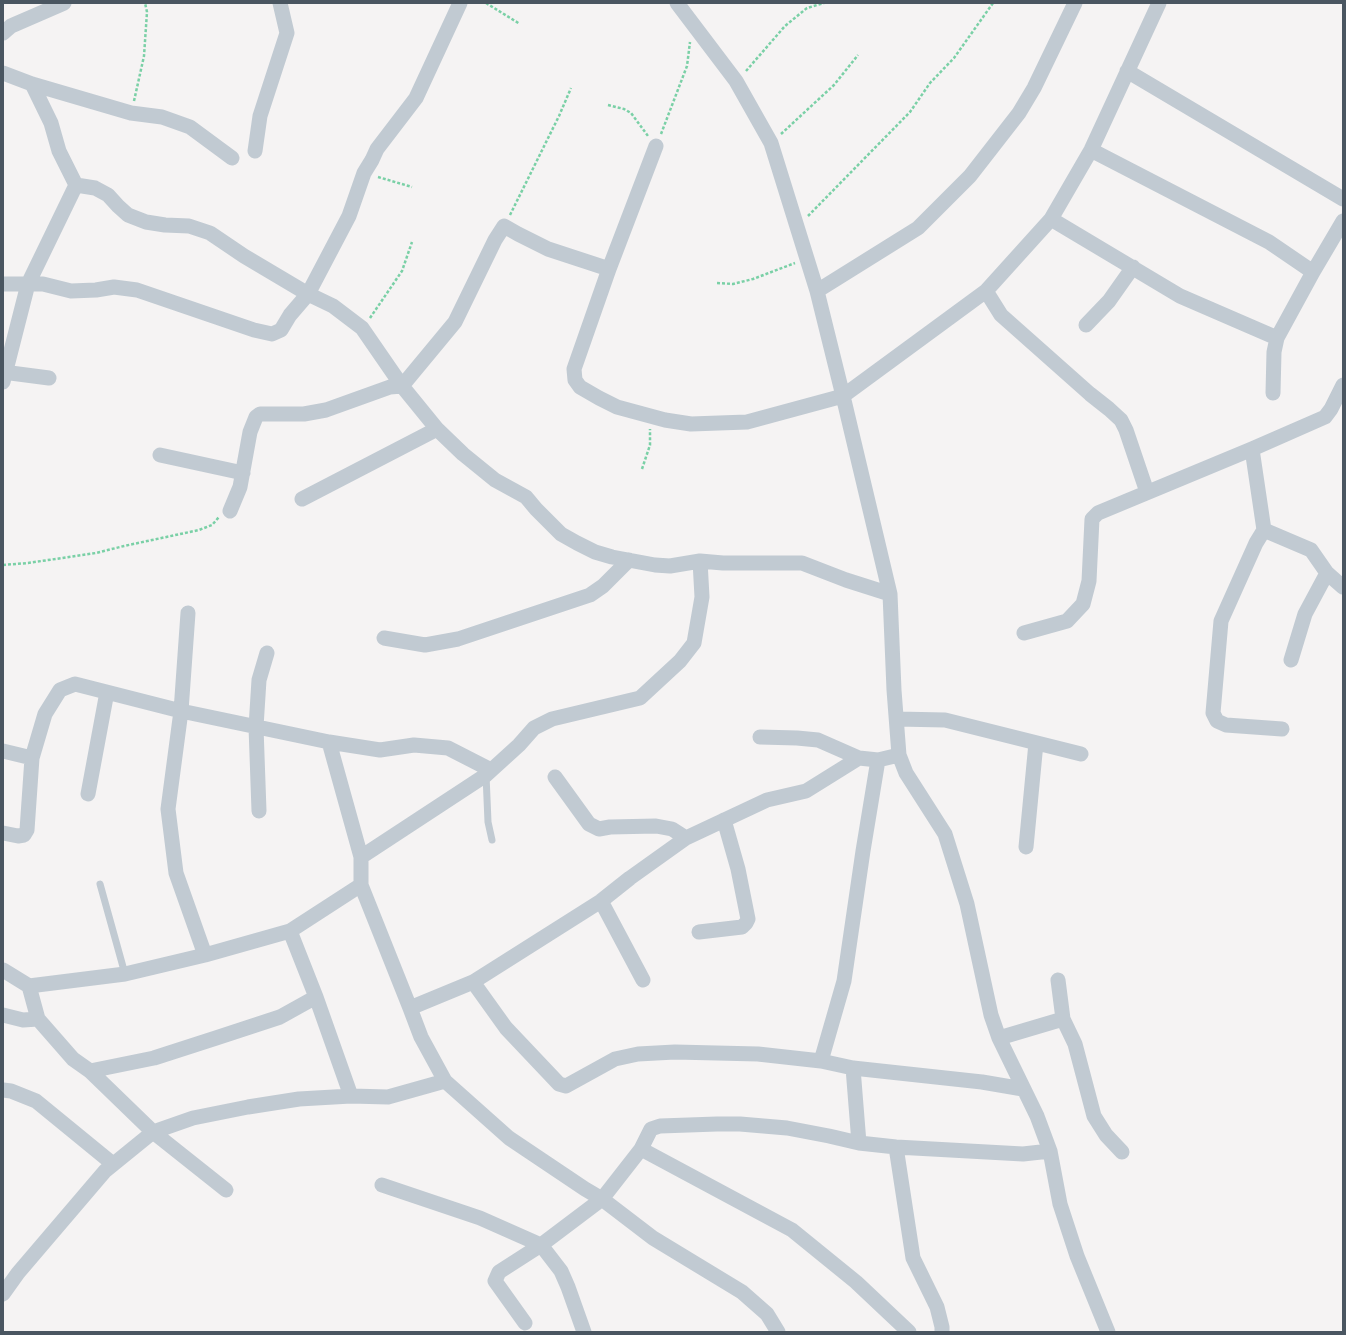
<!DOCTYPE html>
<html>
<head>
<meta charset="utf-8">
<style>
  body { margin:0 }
  #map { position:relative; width:1346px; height:1335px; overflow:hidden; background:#f5f3f3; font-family:"Sofia Sans Condensed",sans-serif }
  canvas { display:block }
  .frame { position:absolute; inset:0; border:4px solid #4a5661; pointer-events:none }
</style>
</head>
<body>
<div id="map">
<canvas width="1346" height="1335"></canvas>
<div class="frame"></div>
</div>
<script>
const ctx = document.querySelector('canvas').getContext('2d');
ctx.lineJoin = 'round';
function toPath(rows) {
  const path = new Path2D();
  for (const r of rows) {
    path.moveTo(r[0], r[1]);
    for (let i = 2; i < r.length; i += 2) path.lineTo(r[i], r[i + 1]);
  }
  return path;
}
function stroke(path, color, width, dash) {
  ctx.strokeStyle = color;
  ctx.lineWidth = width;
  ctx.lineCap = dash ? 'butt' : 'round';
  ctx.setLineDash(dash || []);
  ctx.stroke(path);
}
const path = toPath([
  [486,3,520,24],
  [746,71,785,26,807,8,824,3],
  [134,101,144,56,147,12,145,3],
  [608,105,624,109,631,113,648,136],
  [661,134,687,66,690,42],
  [781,134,834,85,858,55],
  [378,177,412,187],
  [510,215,559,116,571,88],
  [808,216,910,112,930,83,954,58,993,3],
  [717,283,733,284,753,279,795,263],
  [370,318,402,271,412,242],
  [642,469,650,445,650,429],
  [3,565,28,563,96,553,124,546,199,530,212,525,219,517]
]);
const service = toPath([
  [486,775,488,822,492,840],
  [100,884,125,974]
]);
const minor = toPath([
  [460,3,416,98,377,149,372,160,364,173,349,216,308,294,333,306,362,328,402,386,437,429,463,454,495,480,526,497,536,509,561,534,577,543,595,552,612,557,655,565,670,566,700,561,723,563,802,563,846,580,890,594],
  [3,33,11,26,64,3],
  [1127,71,1343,199],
  [3,73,32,84,131,113,162,117,190,127,232,158],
  [32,84,51,123,59,151,76,185],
  [656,146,609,269,574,369,575,380,580,387,599,398,617,407,665,420,691,424,747,422,843,396,817,291,771,143,736,81,677,3],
  [1091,150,1269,242,1313,272],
  [255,151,260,116,287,33,280,3],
  [1051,219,1180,296,1277,338],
  [3,284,43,284,71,291,96,290,114,287,137,290,254,330,272,334,281,330,290,315,308,294,244,256,210,233,189,226,165,225,146,222,128,215,118,206,108,195,95,188,76,185],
  [817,291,918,228,970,176,1019,113,1034,88,1075,3],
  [986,291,1001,315,1090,394,1109,409,1121,420,1126,430,1147,492],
  [1086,325,1109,301,1133,267],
  [3,372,49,378],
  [3,382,28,284,76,185],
  [1273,393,1274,352,1277,338,1313,272,1343,221],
  [1252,449,1264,530,1256,543,1221,621,1213,713,1217,721,1226,725,1282,729],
  [160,455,243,473],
  [302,499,437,429],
  [230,511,240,487,250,432,256,417,260,414,304,414,326,410,390,387,402,386,455,322,495,240,504,226,518,234,548,249,609,269],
  [1264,530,1311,550,1327,573,1343,587],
  [188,613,181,711,168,809,176,873,205,955],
  [1024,633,1067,621,1083,604,1089,581,1092,519,1098,513,1252,449,1325,417,1331,409,1343,385],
  [384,638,425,645,458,639,590,595,603,586,629,560],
  [1291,660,1305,614,1327,573],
  [897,719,945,720,1081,754],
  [760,737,797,738,818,740,859,758],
  [329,742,361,857],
  [3,751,32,758],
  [555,777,589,824,599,829,610,827,656,826,672,829,686,838],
  [88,794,107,692],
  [259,811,256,727,259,680,267,653],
  [3,833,18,836,24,835,27,830,32,758,45,714,60,690,75,684,181,711,329,742,380,750,414,745,448,748,491,770],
  [1026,847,1036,743],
  [601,901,643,980],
  [290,931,316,997,351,1096],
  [699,932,742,927,746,923,748,919,738,869,724,820],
  [3,970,29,986,125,974,205,955,290,931,361,885],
  [1058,980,1063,1019,1075,1044,1094,1116,1106,1135,1122,1152],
  [473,982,506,1028,559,1084,566,1086,615,1059,638,1054,675,1052,758,1054,821,1061,853,1068,982,1082,1023,1089],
  [29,986,38,1019,73,1059,90,1071,154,1058,216,1038,280,1017,316,997],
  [410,1008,473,982,601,901,630,878,686,838,767,800,806,791,859,758,878,760,899,755],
  [3,1015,23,1020,38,1019],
  [999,1038,1063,1019],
  [821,1061,844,981,863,851,878,760],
  [853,1068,859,1143],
  [90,1071,153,1132,226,1190],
  [445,1081,421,1037,410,1008,361,885,361,857,486,775,519,745,534,728,552,719,640,698,680,661,694,643,702,597,700,561],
  [3,1090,11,1091,36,1101,113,1164],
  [896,1147,913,1258,937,1307,942,1327,942,1332],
  [641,1149,792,1230,856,1282,909,1332],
  [382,1185,480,1218,541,1245,499,1272,495,1281,525,1323],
  [3,1294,18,1273,105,1171,153,1132,193,1118,248,1107,299,1099,351,1096,388,1097,445,1081,509,1138,585,1189,602,1199,541,1245,561,1271,568,1287,584,1332],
  [778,1332,767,1314,742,1292,653,1238,602,1199,641,1149,651,1129,660,1126,717,1124,740,1124,787,1128,829,1136,859,1143,896,1147,1023,1154,1050,1151],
  [1108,1332,1077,1256,1060,1204,1050,1151,1037,1116,999,1038,991,1015,967,904,945,834,906,773,899,755,894,690,890,594,843,396,986,291,1051,219,1091,150,1159,3]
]);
stroke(path, '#7ad0a6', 2.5, [3, 2]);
stroke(service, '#c1cad2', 7);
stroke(minor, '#c1cad2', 15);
</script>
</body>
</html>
